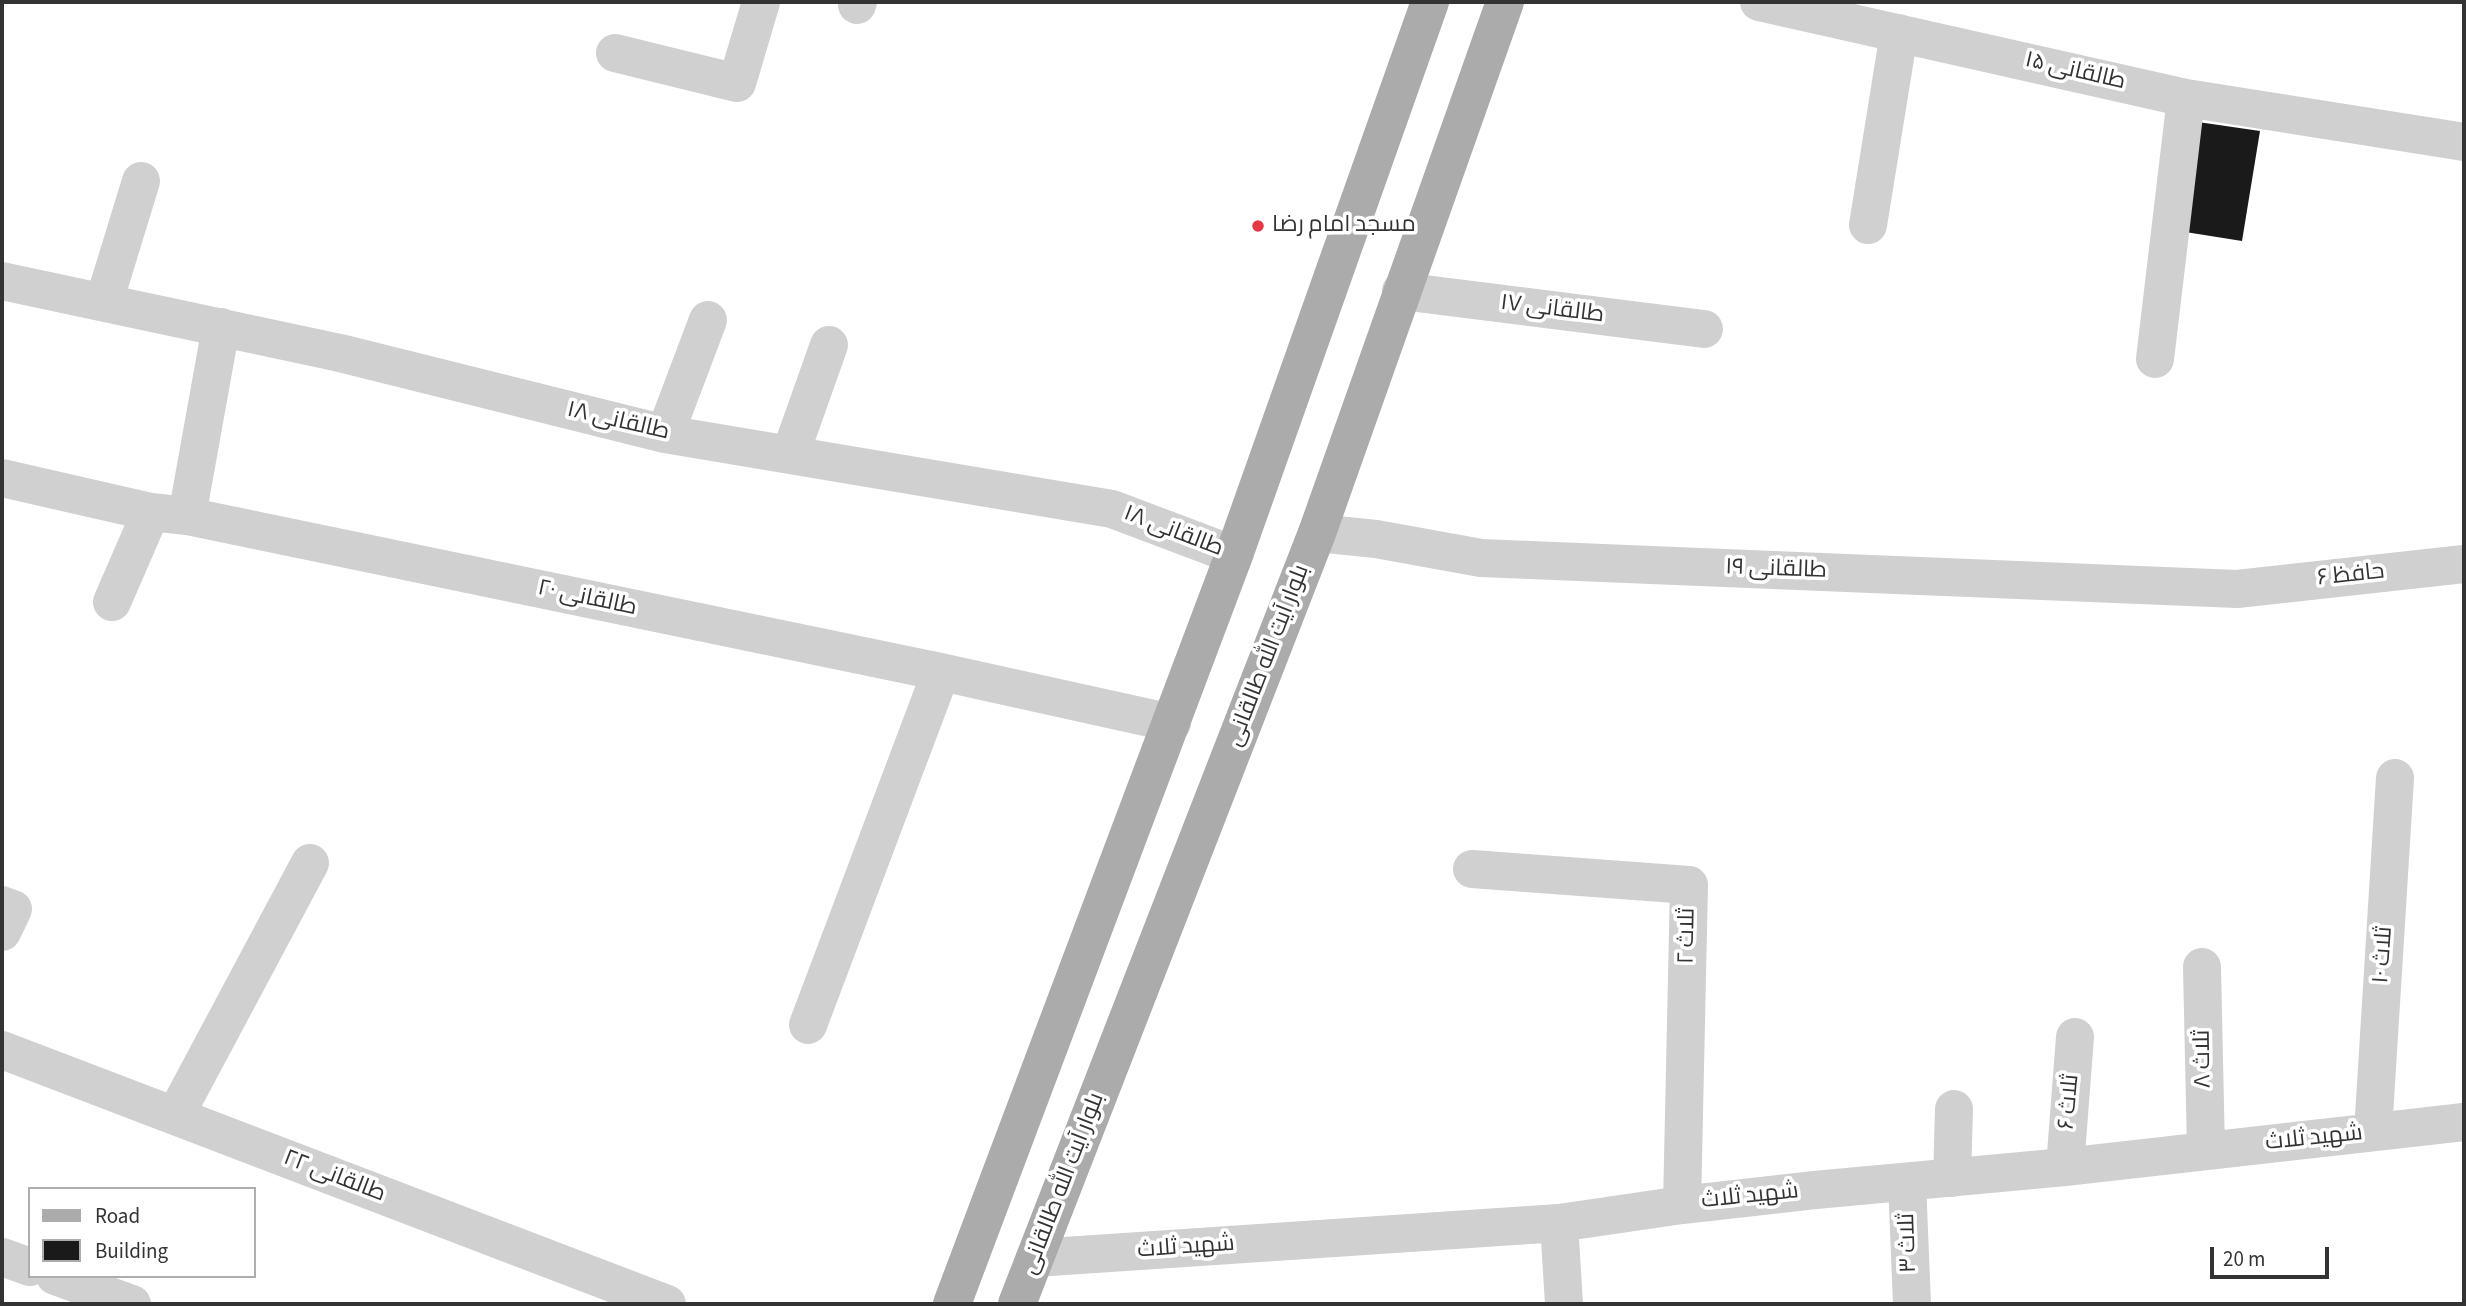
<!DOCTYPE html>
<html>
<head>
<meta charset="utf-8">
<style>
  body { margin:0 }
  #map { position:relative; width:2466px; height:1306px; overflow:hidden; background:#fff; font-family:"Source Sans 3",sans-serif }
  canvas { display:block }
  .frame { position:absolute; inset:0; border:4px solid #333; pointer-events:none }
  .legend { position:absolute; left:28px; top:1187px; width:228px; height:91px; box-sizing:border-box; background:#fff; border:2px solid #adadad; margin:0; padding:9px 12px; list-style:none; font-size:21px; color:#333 }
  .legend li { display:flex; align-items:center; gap:14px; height:35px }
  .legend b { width:35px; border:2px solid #adadad }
  .scale { position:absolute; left:2210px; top:1247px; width:119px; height:32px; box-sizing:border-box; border:4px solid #333; border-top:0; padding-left:9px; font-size:21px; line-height:24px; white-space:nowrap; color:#333; -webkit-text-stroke:5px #fff; paint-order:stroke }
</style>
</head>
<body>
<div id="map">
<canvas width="2466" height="1306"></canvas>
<div class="frame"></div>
<ul class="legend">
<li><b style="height:9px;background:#ababab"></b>Road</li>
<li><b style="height:19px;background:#1a1a1a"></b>Building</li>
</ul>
<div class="scale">20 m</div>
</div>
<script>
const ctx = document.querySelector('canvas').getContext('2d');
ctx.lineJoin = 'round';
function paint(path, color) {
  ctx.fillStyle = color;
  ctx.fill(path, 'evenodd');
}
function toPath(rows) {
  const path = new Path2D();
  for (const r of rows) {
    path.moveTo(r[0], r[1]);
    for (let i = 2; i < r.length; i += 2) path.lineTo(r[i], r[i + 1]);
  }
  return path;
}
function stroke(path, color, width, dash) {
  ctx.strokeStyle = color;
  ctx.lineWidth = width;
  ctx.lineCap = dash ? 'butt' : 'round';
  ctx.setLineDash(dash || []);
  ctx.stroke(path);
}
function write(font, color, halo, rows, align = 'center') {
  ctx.font = font + ' "Source Sans 3",Cairo,sans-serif';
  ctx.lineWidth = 7;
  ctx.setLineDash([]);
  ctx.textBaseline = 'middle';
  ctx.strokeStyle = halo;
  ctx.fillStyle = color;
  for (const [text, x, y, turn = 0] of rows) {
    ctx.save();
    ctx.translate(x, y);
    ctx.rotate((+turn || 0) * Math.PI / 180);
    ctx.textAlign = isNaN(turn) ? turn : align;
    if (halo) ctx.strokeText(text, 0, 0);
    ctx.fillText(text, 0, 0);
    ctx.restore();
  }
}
const building = toPath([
  [2198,122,2260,131,2242,241,2179,231]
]);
const minor = toPath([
  [1759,2,2186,98,2464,142],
  [857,5,858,2],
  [615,53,737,83,761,2],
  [1868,225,1899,33],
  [2,281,340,353,665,434,1112,509,1234,555],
  [1401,291,1704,329],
  [104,302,141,181],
  [2155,359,2186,98],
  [665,434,708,320],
  [790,455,829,345],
  [2,478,151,512,187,516,941,672,1172,723],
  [187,516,221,327],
  [1317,533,1376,539,1481,558,2237,589,2464,564],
  [112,602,151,512],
  [1472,869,1689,885,1682,1205],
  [2,905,13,909,2,932],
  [2202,967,2206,1151],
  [808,1025,941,672],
  [2,1050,667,1304],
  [175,1116,310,863],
  [2373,1132,2395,778],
  [2065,1167,2075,1037],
  [1952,1178,1954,1109],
  [1907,1182,1912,1304],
  [1559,1223,1564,1304],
  [2,1257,30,1267],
  [1035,1258,1559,1223,1682,1205,1815,1190,2065,1167,2464,1122],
  [55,1276,132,1304]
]);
const major = toPath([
  [952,1304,1234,555,1430,2],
  [1017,1304,1317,533,1505,2]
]);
const markers = [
  [1258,226,7,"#e63946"]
];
const streetNames = [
  ["طالقانی ۱۵",2075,72,13],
  ["طالقانی ۱۷",1552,310,7],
  ["طالقانی ۱۸",618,422,13],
  ["طالقانی ۱۸",1173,532,21],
  ["طالقانی ۱۹",1776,570,2],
  ["حافظ ۶",2351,576,-6],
  ["طالقانی ۲۰",587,599,12],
  ["بلوار آیت الله طالقانی",1269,656,-69],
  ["ثلاث ۲",1688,936,-89],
  ["ثلاث ۱۰",2384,955,-86],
  ["ثلاث ۸",2204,1059,-91],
  ["ثلاث ۶",2070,1102,-85],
  ["شهید ثلاث",2314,1139,-6],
  ["طالقانی ۲۲",334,1177,21],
  ["بلوار آیت الله طالقانی",1064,1184,-69],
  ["شهید ثلاث",1750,1197,-6],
  ["ثلاث ۳",1909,1243,-92],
  ["شهید ثلاث",1186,1248,-4]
];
const poiNames = [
  ["مسجد امام رضا",1272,226]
];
paint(building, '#1a1a1a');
stroke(minor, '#d0d0d0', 38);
stroke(major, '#ababab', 38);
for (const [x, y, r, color] of markers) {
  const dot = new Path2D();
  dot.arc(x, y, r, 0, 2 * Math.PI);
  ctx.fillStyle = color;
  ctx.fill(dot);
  stroke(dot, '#fff', 2.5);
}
write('23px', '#333', '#fff', streetNames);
write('23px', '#333', '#fff', poiNames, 'left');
</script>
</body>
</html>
